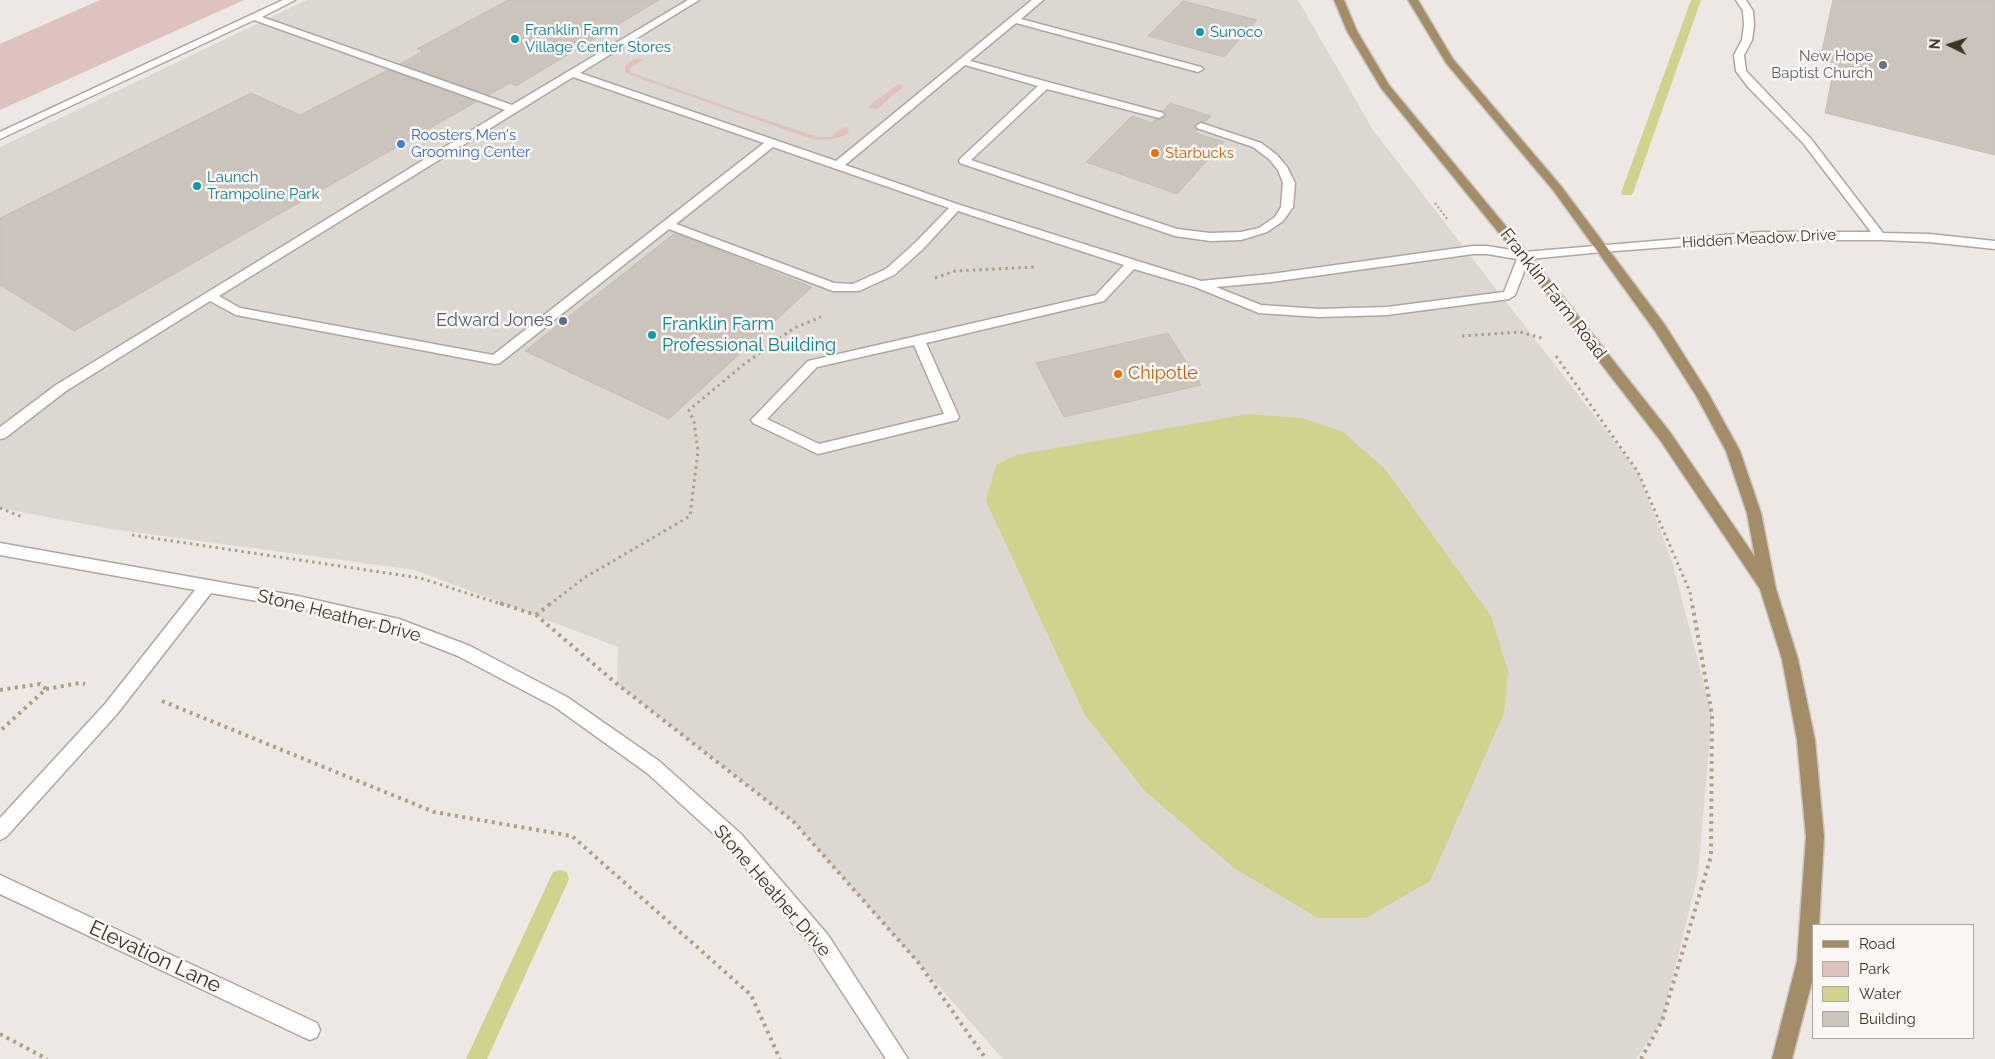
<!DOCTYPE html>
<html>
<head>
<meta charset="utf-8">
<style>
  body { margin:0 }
  #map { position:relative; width:1995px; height:1059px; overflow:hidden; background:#ede8e4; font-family:Raleway,sans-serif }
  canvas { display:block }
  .legend { position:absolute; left:1812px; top:924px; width:162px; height:115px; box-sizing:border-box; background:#faf7f5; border:1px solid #afa9a1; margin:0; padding:6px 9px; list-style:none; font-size:15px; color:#3f3423 }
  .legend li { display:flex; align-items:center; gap:10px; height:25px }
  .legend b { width:25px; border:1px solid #afa9a1 }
  .north { position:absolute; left:1925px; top:20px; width:50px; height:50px; -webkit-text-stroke:4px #faf7f5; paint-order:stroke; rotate:274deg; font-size:14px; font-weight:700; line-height:20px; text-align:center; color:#3f3423 }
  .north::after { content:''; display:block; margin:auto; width:18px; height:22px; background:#3f3423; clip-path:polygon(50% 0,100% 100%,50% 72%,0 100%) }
</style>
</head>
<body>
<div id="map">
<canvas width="1995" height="1059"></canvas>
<ul class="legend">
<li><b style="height:6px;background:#a38d69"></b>Road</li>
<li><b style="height:14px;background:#dec2bd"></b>Park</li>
<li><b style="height:14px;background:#d0d28d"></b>Water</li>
<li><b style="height:14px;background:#cbc4bc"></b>Building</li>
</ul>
<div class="north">N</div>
</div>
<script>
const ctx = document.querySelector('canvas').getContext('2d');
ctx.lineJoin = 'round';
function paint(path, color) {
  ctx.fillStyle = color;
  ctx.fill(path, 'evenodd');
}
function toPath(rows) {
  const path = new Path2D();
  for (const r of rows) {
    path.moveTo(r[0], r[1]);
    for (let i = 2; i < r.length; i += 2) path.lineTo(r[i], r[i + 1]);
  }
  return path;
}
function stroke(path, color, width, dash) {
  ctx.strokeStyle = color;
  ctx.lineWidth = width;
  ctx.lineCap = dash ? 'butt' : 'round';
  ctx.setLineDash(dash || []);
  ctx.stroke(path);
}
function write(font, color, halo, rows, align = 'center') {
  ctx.font = font + ' Raleway,sans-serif';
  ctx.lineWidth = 5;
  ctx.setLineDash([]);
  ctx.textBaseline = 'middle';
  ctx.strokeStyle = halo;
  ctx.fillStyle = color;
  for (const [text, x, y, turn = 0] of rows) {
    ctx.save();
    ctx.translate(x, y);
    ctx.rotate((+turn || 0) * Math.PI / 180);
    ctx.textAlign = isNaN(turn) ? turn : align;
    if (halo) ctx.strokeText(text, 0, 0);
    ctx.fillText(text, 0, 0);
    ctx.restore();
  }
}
const built = toPath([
  [307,0,1298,0,1373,130,1638,472,1672,561,1712,715,1698,874,1662,1021,1636,1059,1003,1059,793,821,617,684,618,647,415,570,111,529,0,508,0,147]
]);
const green = toPath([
  [100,0,244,0,0,110,0,44],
  [638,58,644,60,630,68,630,72,728,107,818,137,831,137,842,128,847,127,849,131,846,135,834,139,818,140,809,138,630,75,625,71,625,66,632,60],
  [900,84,903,87,877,109,869,108,870,105,897,85]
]);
const water = toPath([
  [1248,414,1301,418,1342,431,1385,469,1491,616,1508,671,1504,713,1430,881,1366,918,1318,918,1234,868,1144,790,1085,715,986,501,996,465,1016,455]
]);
const stream = toPath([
  [1691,0,1701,0,1633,193,1631,195,1623,195,1621,193,1691,0],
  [560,870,567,872,569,879,487,1059,466,1059,553,872,560,870]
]);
const building = toPath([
  [508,0,659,0,516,86,510,83,489,95,400,64,423,51,417,49,508,0],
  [1833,0,1995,0,1995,155,1825,113,1835,63,1820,60,1833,0],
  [1183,1,1257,20,1224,57,1148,36,1183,1],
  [388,70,476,102,74,331,0,285,0,218,251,93,300,115,388,70],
  [1170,103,1211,116,1205,122,1200,121,1195,124,1194,127,1198,130,1195,133,1224,142,1177,194,1086,162,1132,116,1152,123,1155,119,1160,120,1165,117,1166,114,1163,111,1170,103],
  [675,233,812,287,669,419,525,351,675,233],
  [1168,333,1201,385,1064,417,1036,363,1168,333]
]);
const minorTunnel = toPath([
  [1159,115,1201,126]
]);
const pathFar2 = toPath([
  [1435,203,1448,220]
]);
const pathFar1 = toPath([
  [935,278,955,271,1035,267],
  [1462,336,1520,332,1545,339],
  [1556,356,1638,472,1690,592,1692,605],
  [0,508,22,517],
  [132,535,420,578,504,605],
  [549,605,584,578,690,516,698,451,694,422,689,410,743,365,794,328,821,317]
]);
const path = toPath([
  [500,603,536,615,617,684,793,821,918,962,986,1059],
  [536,615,551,603],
  [46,689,80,683,85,684],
  [0,690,40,684,46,689,0,731],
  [162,701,434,812,572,836,751,995,780,1059],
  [0,1034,47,1059],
  [1641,1059,1662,1021,1711,856,1712,715,1692,603]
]);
const minor = toPath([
  [283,0,295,0,262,17,512,105,688,0,699,0,580,73,836,161,1032,0,1043,0,1021,19,1201,67,1203,69,1198,72,1016,23,970,61,1163,113,1164,115,1159,118,1047,89,971,160,1177,229,1210,233,1241,232,1259,228,1275,217,1281,207,1283,183,1278,170,1269,159,1253,147,1197,128,1196,126,1201,123,1261,143,1277,155,1287,167,1295,183,1293,207,1283,221,1267,232,1241,240,1210,241,1175,236,960,163,959,161,960,159,1038,86,965,65,845,165,960,205,1201,281,1271,274,1473,246,1487,246,1524,252,1761,232,1871,232,1803,143,1748,87,1736,71,1734,55,1742,40,1744,25,1743,11,1736,0,1746,0,1753,11,1754,25,1752,40,1744,55,1746,71,1811,139,1883,233,1929,234,1995,241,1995,249,1929,242,1880,240,1761,240,1602,252,1529,259,1515,295,1509,299,1387,315,1319,317,1259,313,1195,287,1134,269,1104,301,926,343,959,417,957,420,818,454,753,423,751,420,808,361,1096,295,1124,265,958,211,923,249,894,275,859,291,833,291,669,229,500,363,495,364,236,315,210,301,66,391,5,438,0,439,0,427,56,385,505,110,254,20,0,139,0,132,283,0],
  [573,77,764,143,493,355,240,308,219,296,573,77],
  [773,147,949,208,915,243,886,269,853,284,834,283,676,224,773,147],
  [1473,254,1487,254,1517,259,1504,292,1387,307,1319,309,1261,305,1216,287,1271,282,1473,254],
  [914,345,944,414,819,444,767,419,817,367,914,345],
  [0,543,298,596,399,619,470,646,567,697,659,761,741,834,828,935,908,1059,886,1059,814,949,727,846,647,773,555,707,458,656,397,632,298,608,211,593,117,714,6,837,0,840,0,818,105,704,195,590,0,555,0,543],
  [0,875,317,1023,320,1030,317,1037,310,1040,303,1037,0,894,0,875]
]);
const major = toPath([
  [1334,0,1344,0,1357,31,1389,85,1528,253,1670,432,1755,557,1747,513,1726,451,1697,397,1655,331,1553,190,1446,63,1408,0,1418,0,1453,59,1561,186,1665,325,1708,393,1740,451,1761,513,1776,589,1798,659,1815,740,1824,837,1819,925,1814,925,1814,974,1792,1059,1772,1059,1797,961,1806,837,1797,740,1782,659,1760,589,1660,440,1520,259,1381,88,1347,31,1334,0]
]);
const markers = [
  [1200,32,5,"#0f9aa8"],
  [515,39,5,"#0f9aa8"],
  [1883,65,5,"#6b7280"],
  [401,144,5,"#3f7fe0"],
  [1155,153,5,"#e8710a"],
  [197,186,5,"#0f9aa8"],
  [563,321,5,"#5c6f8a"],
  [652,335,5,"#0f9aa8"],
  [1118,374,5,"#e8710a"]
];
const farCulturenames = [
  ["Franklin Farm",525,30],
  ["Village Center Stores",525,47],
  ["Sunoco",1210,32],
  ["Launch",207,177],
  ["Trampoline Park",207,194]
];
const farWorshipnames = [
  ["New Hope",1873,56],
  ["Baptist Church",1873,73]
];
const farShopnames = [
  ["Roosters Men's",411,135],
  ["Grooming Center",411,152]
];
const farFoodnames = [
  ["Starbucks",1165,153]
];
const farStreetnames = [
  ["Hidden Meadow Drive",1759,239,-3]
];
const streetNames = [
  ["Franklin Farm Road",1553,294,52],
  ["Stone Heather Drive",339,616,14],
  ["Stone Heather Drive",772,891,49]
];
const serviceNames = [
  ["Edward Jones",553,321]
];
const cultureNames = [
  ["Franklin Farm",662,325],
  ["Professional Building",662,346]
];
const foodNames = [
  ["Chipotle",1128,374]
];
const nearStreetnames = [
  ["Elevation Lane",155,957,25]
];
paint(built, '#ddd7d2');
paint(green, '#dec2bd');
paint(water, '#d0d28d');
paint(stream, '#d0d28d');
paint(building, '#cbc4bc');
stroke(building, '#c7beb6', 1);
stroke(minorTunnel, '#cac4bd', 11, [11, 5]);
stroke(minor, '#aea79f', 3);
stroke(major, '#c9c6c1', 3);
stroke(pathFar2, '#b19e85', 2, [2, 2.5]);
stroke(pathFar1, '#b19e85', 3, [2.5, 4]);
stroke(path, '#b19e85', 4, [3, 4.5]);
paint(minor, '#fff');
paint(major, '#a38d69');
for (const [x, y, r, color] of markers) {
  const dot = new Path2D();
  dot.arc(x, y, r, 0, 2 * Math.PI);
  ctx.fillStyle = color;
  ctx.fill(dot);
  stroke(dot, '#faf7f5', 2);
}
write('15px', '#0d838f', '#faf7f5', farCulturenames, 'left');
write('15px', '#5b616d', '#faf7f5', farWorshipnames, 'right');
write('15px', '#366cbe', '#faf7f5', farShopnames, 'left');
write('15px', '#c56008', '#faf7f5', farFoodnames, 'left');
write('15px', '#3f3423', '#faf7f5', farStreetnames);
write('18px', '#3f3423', '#faf7f5', streetNames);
write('18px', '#4e5e75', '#faf7f5', serviceNames, 'right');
write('18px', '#0d838f', '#faf7f5', cultureNames, 'left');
write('18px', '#c56008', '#faf7f5', foodNames, 'left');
write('21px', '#3f3423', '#faf7f5', nearStreetnames);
</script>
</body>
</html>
